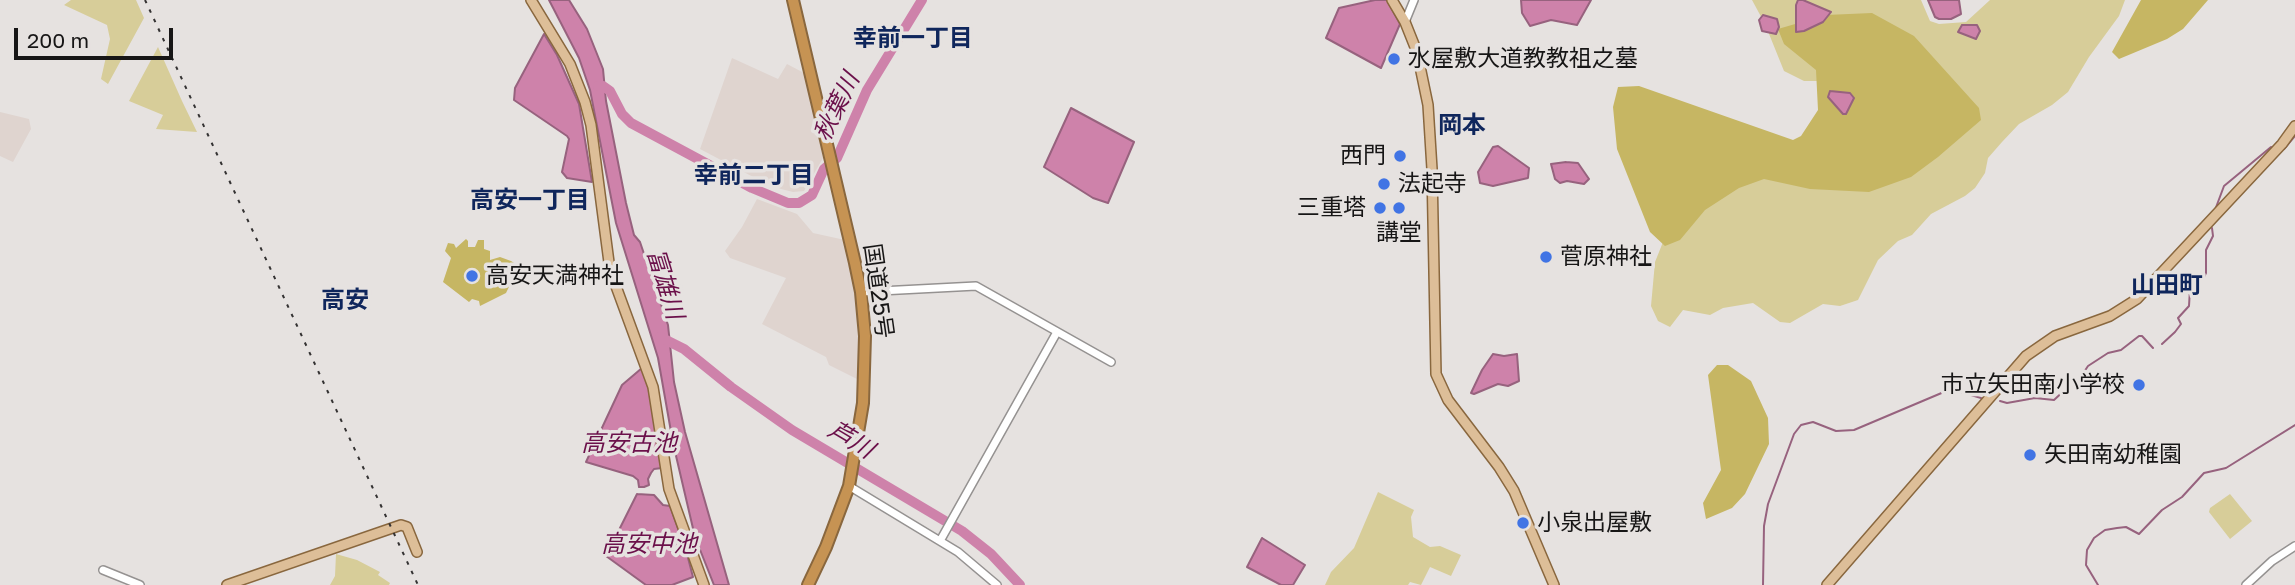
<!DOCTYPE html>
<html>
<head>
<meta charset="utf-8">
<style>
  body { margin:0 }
  #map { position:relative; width:2295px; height:585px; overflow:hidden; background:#e6e2e0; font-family:"Golos Text",sans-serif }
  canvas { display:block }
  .scale { position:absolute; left:14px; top:28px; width:159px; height:32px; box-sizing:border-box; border:4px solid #171616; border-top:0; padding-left:9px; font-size:21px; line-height:24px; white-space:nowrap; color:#171616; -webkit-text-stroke:5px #e6e2e0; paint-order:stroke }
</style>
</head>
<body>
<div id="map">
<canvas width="2295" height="585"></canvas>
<div class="scale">200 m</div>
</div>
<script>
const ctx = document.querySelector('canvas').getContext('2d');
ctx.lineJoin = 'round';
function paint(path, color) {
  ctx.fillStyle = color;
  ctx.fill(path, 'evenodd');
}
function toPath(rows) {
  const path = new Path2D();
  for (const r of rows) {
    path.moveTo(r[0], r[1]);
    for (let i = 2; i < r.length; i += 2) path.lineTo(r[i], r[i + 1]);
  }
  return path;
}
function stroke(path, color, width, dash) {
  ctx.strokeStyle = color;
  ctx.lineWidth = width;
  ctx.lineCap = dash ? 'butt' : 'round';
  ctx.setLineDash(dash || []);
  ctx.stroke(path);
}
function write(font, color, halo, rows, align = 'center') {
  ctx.font = font + ' "Golos Text","Noto Sans JP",sans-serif';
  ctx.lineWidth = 7;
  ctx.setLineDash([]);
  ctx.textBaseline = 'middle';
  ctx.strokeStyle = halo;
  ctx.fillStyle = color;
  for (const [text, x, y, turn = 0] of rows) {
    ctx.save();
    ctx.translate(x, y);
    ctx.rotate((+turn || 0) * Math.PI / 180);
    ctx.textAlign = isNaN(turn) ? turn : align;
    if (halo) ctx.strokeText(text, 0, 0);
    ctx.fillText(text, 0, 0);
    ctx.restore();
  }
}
const built = toPath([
  [732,58,778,79,787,64,806,74,823,158,804,191,793,192,781,189,757,179,700,149],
  [0,112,29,119,31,129,13,162,0,156],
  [757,199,797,214,813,233,845,240,857,302,859,380,829,365,826,357,762,324,786,278,730,258,725,251,742,227]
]);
const green = toPath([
  [71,0,136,0,144,18,108,84,101,79,110,39,107,25,64,5],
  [1752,0,1921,0,1930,21,1939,24,1966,22,1990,0,2125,0,2119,16,2089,57,2068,92,2052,105,2019,124,2002,142,1988,158,1985,173,1975,188,1965,196,1931,214,1912,235,1898,241,1878,260,1858,300,1840,306,1823,304,1790,323,1780,322,1753,303,1723,308,1710,315,1683,310,1670,327,1658,321,1651,306,1655,262,1669,227,1702,191,1796,165,1832,81,1804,81,1784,71,1765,24],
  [158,47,182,101,197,132,156,129,163,115,129,101],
  [1378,492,1414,510,1411,517,1413,537,1430,547,1440,546,1461,555,1451,576,1430,567,1421,585,1410,582,1408,585,1325,585,1331,572,1354,548],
  [2230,494,2252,521,2230,539,2209,512,2210,508],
  [336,554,357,560,380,572,378,575,390,583,389,585,330,585,335,576]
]);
const forest = toPath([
  [2141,0,2208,0,2183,29,2167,39,2119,59,2112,52],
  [1872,13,1914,36,1979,108,1981,120,1938,157,1911,177,1869,192,1810,189,1764,179,1739,188,1705,210,1680,240,1665,246,1650,232,1617,149,1613,107,1618,87,1639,86,1793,140,1801,136,1818,110,1816,70,1784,44,1778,29,1826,15],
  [466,239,468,241,468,247,475,247,478,240,484,240,484,249,490,251,490,260,500,257,511,261,519,266,506,293,480,306,479,301,472,299,469,302,443,282,451,258,445,251,448,243,454,244,456,248],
  [1717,365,1728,365,1751,381,1768,418,1769,444,1745,494,1732,508,1706,519,1703,503,1721,470,1708,375]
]);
const water = toPath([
  [549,0,569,0,587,29,603,69,606,101,626,203,634,235,640,242,668,325,674,382,685,432,729,585,714,585,695,537,673,443,658,358,616,223,590,90,579,58,549,0],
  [1375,0,1387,0,1400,24,1381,68,1326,38,1339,8,1375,0],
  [1521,0,1591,0,1577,25,1551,20,1530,26,1522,13,1521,0],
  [1798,0,1803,0,1831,12,1823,22,1804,31,1796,32,1796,5,1798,0],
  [1928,0,1959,0,1961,14,1951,19,1939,19,1935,17,1928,0],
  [1763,15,1777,19,1779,27,1776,34,1762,31,1759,20,1763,15],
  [1962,25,1977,25,1980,31,1976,39,1958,32,1962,25],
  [544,34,557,55,579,104,592,182,567,178,562,172,569,139,567,136,514,100,515,88,544,34],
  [1830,91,1850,93,1854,98,1846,114,1843,114,1828,97,1830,91],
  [1071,108,1134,142,1108,203,1093,198,1044,167,1071,108],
  [1498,146,1529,168,1528,178,1493,186,1480,183,1478,172,1493,147,1498,146],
  [1566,162,1578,163,1589,179,1584,184,1567,181,1560,183,1555,179,1551,164,1566,162],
  [1493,354,1504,356,1517,354,1519,381,1508,386,1498,384,1474,394,1471,393,1482,370,1493,354],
  [642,368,652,399,662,468,654,469,651,473,648,479,649,485,644,487,639,487,638,480,633,476,586,462,622,385,642,368],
  [637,494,654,495,663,505,670,506,687,554,693,577,672,585,646,585,606,556,637,494],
  [1262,538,1305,565,1293,585,1281,585,1247,567,1262,538]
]);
const stream = toPath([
  [2284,149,2295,136],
  [2215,210,2224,186,2271,147],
  [2162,344,2175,332,2181,324,2178,318,2189,306,2190,289,2203,279,2206,273,2206,250,2213,236,2212,228],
  [2000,401,2007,403,2035,398,2054,400,2067,388,2076,384,2088,366,2108,353,2121,350,2139,336,2142,336,2153,348],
  [1763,585,1764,526,1768,504,1794,434,1801,425,1813,422,1836,431,1854,430,1951,389,1981,398],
  [2098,585,2086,565,2087,550,2094,538,2105,530,2117,528,2126,527,2139,534,2162,510,2182,497,2204,473,2226,468,2295,425]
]);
const river = toPath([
  [598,86,603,86,610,91,622,114,631,123,752,188,788,203,799,203,812,195,824,169,837,158,867,90,922,0],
  [660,337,684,349,731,387,792,430,962,531,991,554,1020,585]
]);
const minor = toPath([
  [1405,22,1414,0],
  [861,292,976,286,1111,362],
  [849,486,958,552,997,585],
  [940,541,1057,332],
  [103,570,140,585],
  [2246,585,2272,561,2295,546]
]);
const major = toPath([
  [531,0,570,64,585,102,591,125,610,270,653,387,669,489,704,585],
  [1392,0,1405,22,1417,52,1428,105,1432,169,1436,374,1448,400,1499,467,1514,491,1554,585],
  [227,585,401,525,407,527,417,552],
  [1827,585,2026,356,2055,336,2110,316,2137,299,2282,144,2295,126]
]);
const highway = toPath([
  [793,0,855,263,861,292,865,336,863,403,849,486,826,547,808,585]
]);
const rail = toPath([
  [145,0,418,585]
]);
const markers = [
  [1394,59,7,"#4174e4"],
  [1400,156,7,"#4174e4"],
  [1384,184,7,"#4174e4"],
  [1380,208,7,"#4174e4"],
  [1399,208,7,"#4174e4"],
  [1546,257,7,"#4174e4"],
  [472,276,7,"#4174e4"],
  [2139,385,7,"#4174e4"],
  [2030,455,7,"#4174e4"],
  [1523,523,7,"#4174e4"]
];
const poiNames = [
  ["水屋敷大道教教祖之墓",1408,59],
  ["西門",1386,156,"right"],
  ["法起寺",1398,184],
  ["三重塔",1366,208,"right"],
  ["講堂",1399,233,"center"],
  ["菅原神社",1560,257],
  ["高安天満神社",486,276],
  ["市立矢田南小学校",2125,385,"right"],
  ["矢田南幼稚園",2044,455],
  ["小泉出屋敷",1537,523]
];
const streetNames = [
  ["国道25号",878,291,82]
];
const neighbourhoodNames = [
  ["幸前一丁目",913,38],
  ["岡本",1462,125],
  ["幸前二丁目",754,175],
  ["高安一丁目",530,200],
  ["山田町",2167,285],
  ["高安",345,300]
];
const waterNames = [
  ["秋葉川",837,107,-64],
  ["富雄川",665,284,73],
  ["芦川",851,440,31],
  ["高安古池",629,443],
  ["高安中池",649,544]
];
paint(built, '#dfd4cf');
paint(green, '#d7cd99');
paint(forest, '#c6b663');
paint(water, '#ce82aa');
stroke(water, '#97627e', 2);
stroke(stream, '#97627e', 2);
stroke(river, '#ce82aa', 10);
stroke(minor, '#959291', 10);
stroke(major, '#89673e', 12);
stroke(highway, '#89673e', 14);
stroke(minor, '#fff', 7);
stroke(major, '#ddbe98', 9);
stroke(highway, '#c69353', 10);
stroke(rail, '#343232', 2, [3.5, 7]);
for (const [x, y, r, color] of markers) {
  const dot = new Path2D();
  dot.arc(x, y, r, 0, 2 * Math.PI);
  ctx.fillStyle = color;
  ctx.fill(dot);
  stroke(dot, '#e6e2e0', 2.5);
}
write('23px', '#171616', '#e6e2e0', poiNames, 'left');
write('23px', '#171616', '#e6e2e0', streetNames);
write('bold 24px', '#0f265c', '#e6e2e0', neighbourhoodNames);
write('italic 24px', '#6b104a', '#e6e2e0', waterNames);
</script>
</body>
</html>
